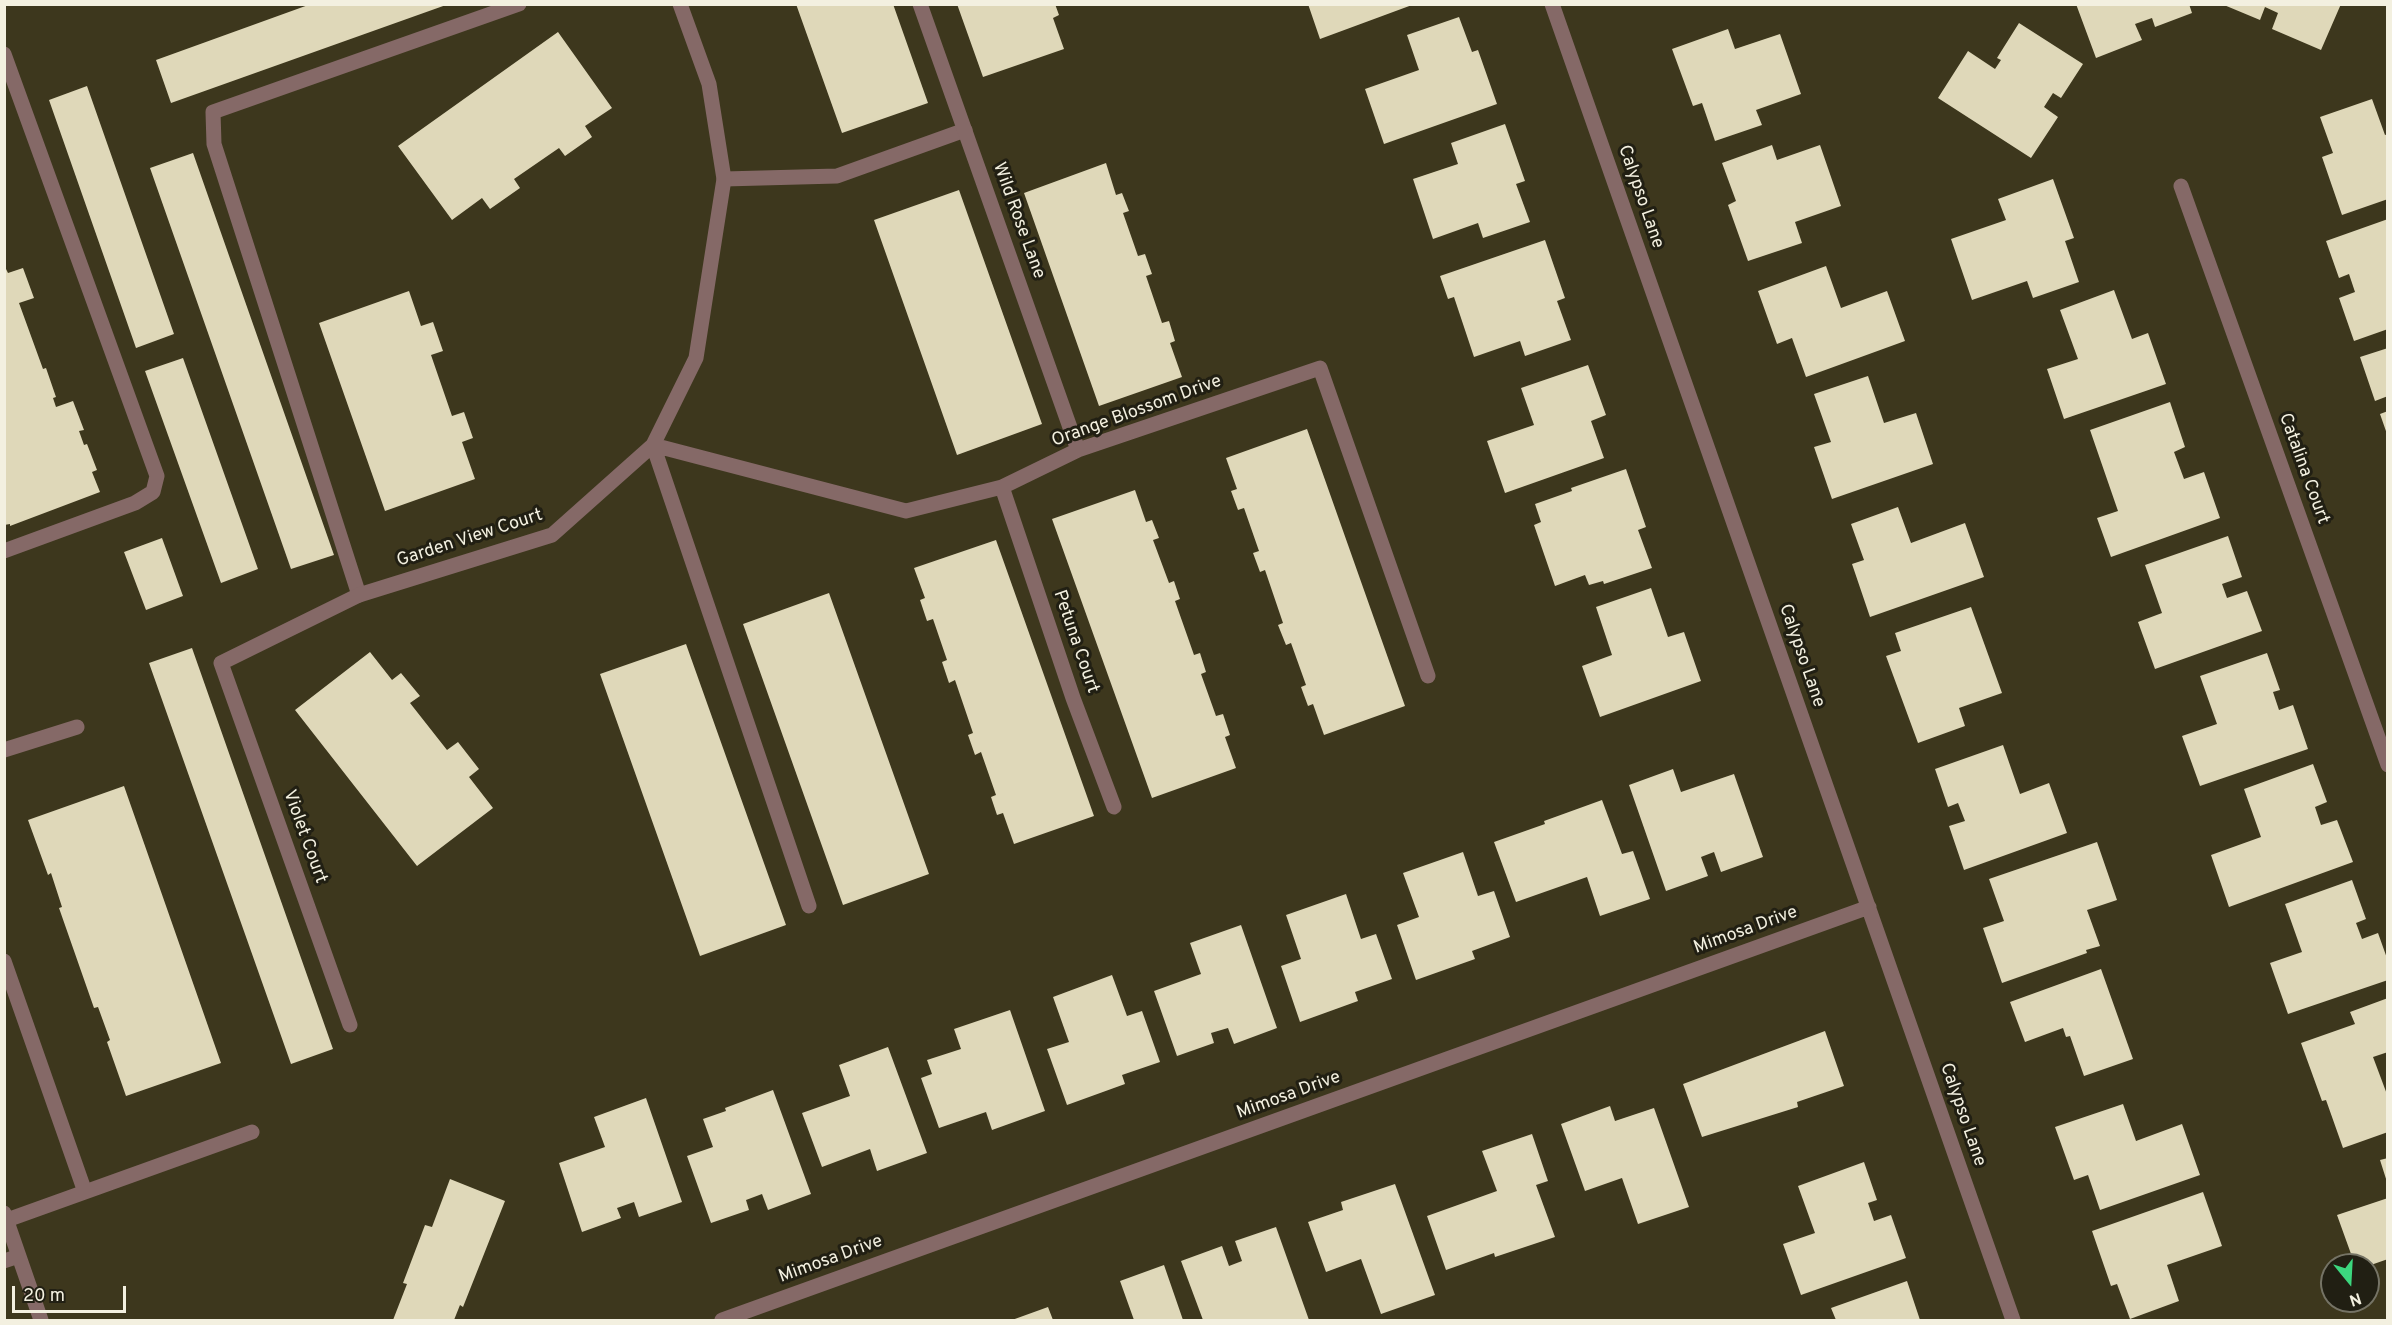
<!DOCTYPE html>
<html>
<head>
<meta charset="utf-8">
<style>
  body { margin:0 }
  #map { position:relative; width:2392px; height:1325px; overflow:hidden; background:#3d371d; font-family:Overpass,sans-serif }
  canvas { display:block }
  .frame { position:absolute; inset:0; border:6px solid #f3f0e0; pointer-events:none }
  .north { position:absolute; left:2320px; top:1253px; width:60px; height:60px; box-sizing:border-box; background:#211f13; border:2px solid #757365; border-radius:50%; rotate:162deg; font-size:16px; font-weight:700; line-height:24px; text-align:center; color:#f3f0e0 }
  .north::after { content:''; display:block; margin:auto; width:21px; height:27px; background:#3cd77e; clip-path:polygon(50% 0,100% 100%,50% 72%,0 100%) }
  .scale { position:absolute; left:12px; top:1286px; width:114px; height:27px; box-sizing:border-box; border:3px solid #f3f0e0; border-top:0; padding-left:8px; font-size:18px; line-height:21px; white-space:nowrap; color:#f3f0e0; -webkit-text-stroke:4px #211f13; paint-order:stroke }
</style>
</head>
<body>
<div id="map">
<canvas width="2392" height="1325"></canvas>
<div class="frame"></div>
<div class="north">N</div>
<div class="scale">20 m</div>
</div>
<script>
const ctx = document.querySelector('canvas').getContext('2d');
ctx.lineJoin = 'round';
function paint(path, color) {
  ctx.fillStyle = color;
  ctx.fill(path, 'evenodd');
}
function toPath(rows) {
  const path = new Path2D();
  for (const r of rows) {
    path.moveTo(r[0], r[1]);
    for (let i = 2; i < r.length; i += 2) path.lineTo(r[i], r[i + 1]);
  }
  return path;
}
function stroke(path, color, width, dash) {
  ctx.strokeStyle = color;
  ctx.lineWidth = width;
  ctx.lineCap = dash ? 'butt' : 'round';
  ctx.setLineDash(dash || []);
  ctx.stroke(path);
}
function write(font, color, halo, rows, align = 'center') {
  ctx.font = font + ' Overpass,sans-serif';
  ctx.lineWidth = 6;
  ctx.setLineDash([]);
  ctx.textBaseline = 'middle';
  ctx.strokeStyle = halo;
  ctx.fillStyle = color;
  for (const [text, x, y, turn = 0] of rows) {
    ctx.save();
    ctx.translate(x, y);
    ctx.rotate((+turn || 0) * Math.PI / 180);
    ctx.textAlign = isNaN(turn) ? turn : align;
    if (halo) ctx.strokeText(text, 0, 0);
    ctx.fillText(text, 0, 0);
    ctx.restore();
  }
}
const building = toPath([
  [311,4,446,5,171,103,156,60],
  [796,4,893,4,928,103,842,133],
  [957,4,1055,4,1059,15,1053,18,1064,49,983,77],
  [1308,4,1412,4,1412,5,1320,39],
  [2076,4,2189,4,2192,13,2155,27,2152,18,2135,24,2142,40,2096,58],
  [2266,4,2341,4,2321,50,2272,29,2278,13,2265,7,2260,20,2224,5],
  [1459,17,1472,52,1478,50,1497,104,1384,144,1365,89,1419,70,1407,35],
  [2019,23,2083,64,2061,98,2053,93,2044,107,2058,117,2031,158,1938,98,1968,51,1995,69,2001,60,1997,58],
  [1728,29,1735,49,1780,34,1801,94,1756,110,1762,125,1715,141,1702,103,1693,106,1672,49],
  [558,32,612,108,585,126,592,137,565,156,559,148,514,179,520,188,490,209,482,198,452,220,398,146],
  [87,86,174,334,136,348,49,100],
  [2372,99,2385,135,2388,134,2388,199,2342,215,2322,157,2333,153,2320,117],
  [1505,124,1525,181,1516,184,1530,222,1483,238,1478,223,1433,239,1413,179,1458,164,1451,143],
  [1772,145,1777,160,1820,145,1841,206,1795,222,1802,243,1748,261,1728,205,1736,201,1722,163],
  [193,153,334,555,291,569,150,168],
  [1106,163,1116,195,1122,193,1129,211,1123,213,1138,256,1145,254,1152,274,1146,276,1162,323,1169,321,1175,341,1170,343,1182,377,1099,406,1024,193],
  [2053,179,2074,238,2065,241,2079,282,2033,298,2027,281,1972,300,1951,239,2006,220,1998,199],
  [959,190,1042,424,957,455,874,220],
  [2388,219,2388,329,2354,341,2339,298,2355,292,2349,274,2339,278,2326,241],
  [1545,240,1565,298,1557,301,1571,340,1525,356,1520,341,1474,357,1454,297,1448,299,1440,276],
  [4,265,8,273,23,268,34,298,19,303,43,369,46,368,56,397,53,398,56,407,73,401,84,430,79,431,84,445,87,444,97,470,92,472,100,492,10,526,10,524,4,525],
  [1826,266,1841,308,1887,291,1905,341,1806,377,1792,338,1777,344,1758,291],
  [2114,290,2132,339,2148,333,2166,384,2064,419,2047,369,2078,359,2060,310],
  [409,291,421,326,433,322,443,351,431,355,452,416,464,412,473,438,462,442,475,479,385,511,319,323],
  [2388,348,2388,396,2375,401,2360,357],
  [183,358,258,569,221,583,145,371],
  [1588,365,1606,415,1591,421,1604,458,1505,493,1487,441,1534,425,1521,388],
  [1868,376,1884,423,1916,413,1933,464,1832,499,1814,447,1831,442,1814,394],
  [2170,402,2185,447,2174,452,2184,479,2204,472,2220,518,2111,557,2097,518,2118,511,2090,430],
  [2388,411,2388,434,2387,434,2380,414],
  [1307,429,1405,706,1324,735,1313,704,1308,706,1301,687,1306,685,1291,643,1286,645,1278,625,1283,623,1265,570,1260,572,1253,553,1259,551,1244,508,1238,510,1231,491,1237,489,1226,458],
  [1626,469,1646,527,1638,530,1652,568,1604,584,1603,581,1589,585,1585,575,1555,586,1534,525,1541,522,1535,504,1572,491,1571,488],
  [1135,490,1146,522,1152,520,1159,538,1153,540,1169,583,1174,581,1180,599,1175,601,1194,655,1200,653,1206,672,1201,674,1216,716,1223,714,1230,735,1225,737,1236,768,1152,798,1052,519],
  [1898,507,1911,543,1965,523,1984,577,1870,617,1852,564,1864,560,1851,524],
  [2228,536,2242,577,2222,584,2227,598,2247,591,2262,631,2155,669,2138,622,2162,613,2145,565],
  [162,538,183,596,146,610,124,552],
  [996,540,1094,816,1014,844,1003,813,997,815,991,797,996,795,981,752,975,755,968,735,973,733,955,680,949,683,942,662,947,660,933,619,927,621,920,600,925,598,914,568],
  [1651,588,1668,637,1684,632,1701,681,1600,717,1582,666,1612,655,1596,607],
  [829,593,929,874,843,905,743,624],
  [1971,607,2002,693,1959,708,1965,726,1918,743,1886,656,1901,651,1895,633],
  [686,644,786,925,700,956,600,674],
  [192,648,333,1049,291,1064,149,663],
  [370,652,392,680,401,673,420,696,410,703,447,750,458,742,479,769,469,777,493,808,417,866,295,710],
  [2267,653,2280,690,2273,692,2279,710,2293,705,2308,749,2200,786,2182,736,2217,724,2200,676],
  [2003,745,2020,794,2049,783,2067,833,1964,870,1949,826,1965,821,1958,803,1948,807,1935,769],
  [2313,764,2327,802,2315,807,2321,825,2337,820,2353,862,2229,907,2211,855,2261,837,2244,789],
  [1673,769,1681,792,1734,774,1763,857,1721,872,1714,852,1701,857,1708,876,1666,891,1629,785],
  [124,786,221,1063,126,1096,107,1042,110,1040,98,1007,94,1008,59,908,62,907,51,873,48,875,28,820],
  [1602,800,1622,854,1633,851,1650,899,1600,916,1587,877,1516,902,1494,842,1545,824,1544,821],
  [2097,842,2117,900,2087,910,2100,946,2086,950,2087,953,2002,983,1983,928,2004,921,1989,879],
  [1463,852,1478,896,1494,891,1510,937,1472,951,1475,959,1416,980,1397,925,1419,917,1403,873],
  [2352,880,2366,919,2356,923,2362,939,2378,933,2388,961,2388,980,2288,1014,2270,963,2302,952,2285,904],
  [1346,894,1361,939,1376,934,1392,979,1355,992,1358,1001,1300,1022,1281,966,1301,959,1286,915],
  [1241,925,1277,1028,1234,1044,1228,1028,1211,1033,1214,1043,1177,1056,1154,991,1201,974,1190,943],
  [2101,969,2133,1059,2084,1076,2070,1036,2066,1037,2063,1028,2025,1042,2010,1002],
  [1112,975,1127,1016,1142,1011,1160,1062,1122,1075,1125,1084,1067,1105,1047,1049,1069,1042,1053,997],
  [2388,998,2388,1052,2373,1057,2388,1097,2388,1132,2343,1148,2326,1100,2322,1101,2301,1043,2355,1024,2350,1012],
  [1010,1010,1045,1111,992,1130,986,1112,939,1128,921,1078,932,1074,927,1060,961,1049,954,1029],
  [1825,1031,1844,1086,1797,1102,1798,1107,1702,1137,1683,1084],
  [888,1047,927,1153,877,1171,870,1149,822,1167,802,1113,850,1096,839,1065],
  [773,1090,811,1194,768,1210,762,1194,746,1200,749,1210,711,1223,687,1156,713,1147,703,1119,726,1111,725,1108],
  [646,1098,682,1202,639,1217,634,1202,617,1208,621,1218,582,1232,559,1163,605,1147,594,1117],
  [2123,1104,2136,1141,2182,1124,2200,1175,2100,1210,2088,1175,2074,1180,2055,1127],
  [1610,1106,1615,1121,1654,1108,1689,1207,1638,1224,1622,1178,1585,1191,1561,1124],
  [1532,1134,1548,1181,1536,1185,1555,1237,1495,1257,1494,1253,1446,1270,1427,1216,1497,1191,1482,1151],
  [2388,1158,2388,1182,2387,1182,2380,1160],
  [1864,1162,1877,1200,1868,1203,1874,1221,1891,1215,1906,1258,1801,1295,1783,1244,1815,1233,1798,1186],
  [450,1179,505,1201,463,1307,460,1305,454,1320,393,1320,407,1284,403,1283,425,1225,432,1227],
  [1395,1184,1435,1295,1381,1314,1361,1259,1326,1272,1308,1222,1343,1210,1341,1202],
  [2203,1192,2222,1246,2167,1265,2179,1301,2130,1319,2117,1284,2111,1286,2092,1231],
  [2388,1198,2388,1259,2368,1266,2355,1265,2337,1215],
  [1276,1227,1309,1320,1203,1320,1181,1261,1222,1246,1229,1266,1242,1261,1235,1241],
  [1164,1265,1183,1320,1134,1320,1120,1281],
  [1907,1281,1920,1320,1836,1320,1831,1308],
  [1048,1307,1053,1320,1012,1320]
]);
const service = toPath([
  [4,54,157,476,153,492,135,503,4,551],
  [724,179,837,176,965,130],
  [359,595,214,144,213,112,519,4],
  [4,750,77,727],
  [4,961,85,1192],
  [4,1213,41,1320],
  [7,1220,252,1132],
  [4,1261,19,1256]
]);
const minor = toPath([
  [920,4,1078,450],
  [1552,4,2013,1320],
  [2181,186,2388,765],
  [653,445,906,511,1002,487,1078,450,1320,368,1428,676],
  [653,445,809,906],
  [1002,487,1073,698,1114,807],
  [350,1025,221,663,359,595,552,535,653,445,696,358,724,179,709,84,680,4],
  [722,1320,1869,907]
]);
const streetNames = [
  ["Calypso Lane",1640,197,71],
  ["Wild Rose Lane",1018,221,70],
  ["Orange Blossom Drive",1137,412,-20],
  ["Catalina Court",2303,469,70],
  ["Garden View Court",470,539,-18],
  ["Petuna Court",1075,642,71],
  ["Calypso Lane",1801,656,71],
  ["Violet Court",304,837,70],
  ["Mimosa Drive",1746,931,-20],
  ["Mimosa Drive",1289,1096,-20],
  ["Calypso Lane",1962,1115,71],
  ["Mimosa Drive",831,1260,-20]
];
paint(building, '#dfd8b9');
stroke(service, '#856967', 15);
stroke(minor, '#856967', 15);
write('18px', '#f3f0e0', '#211f13', streetNames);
</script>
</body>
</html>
